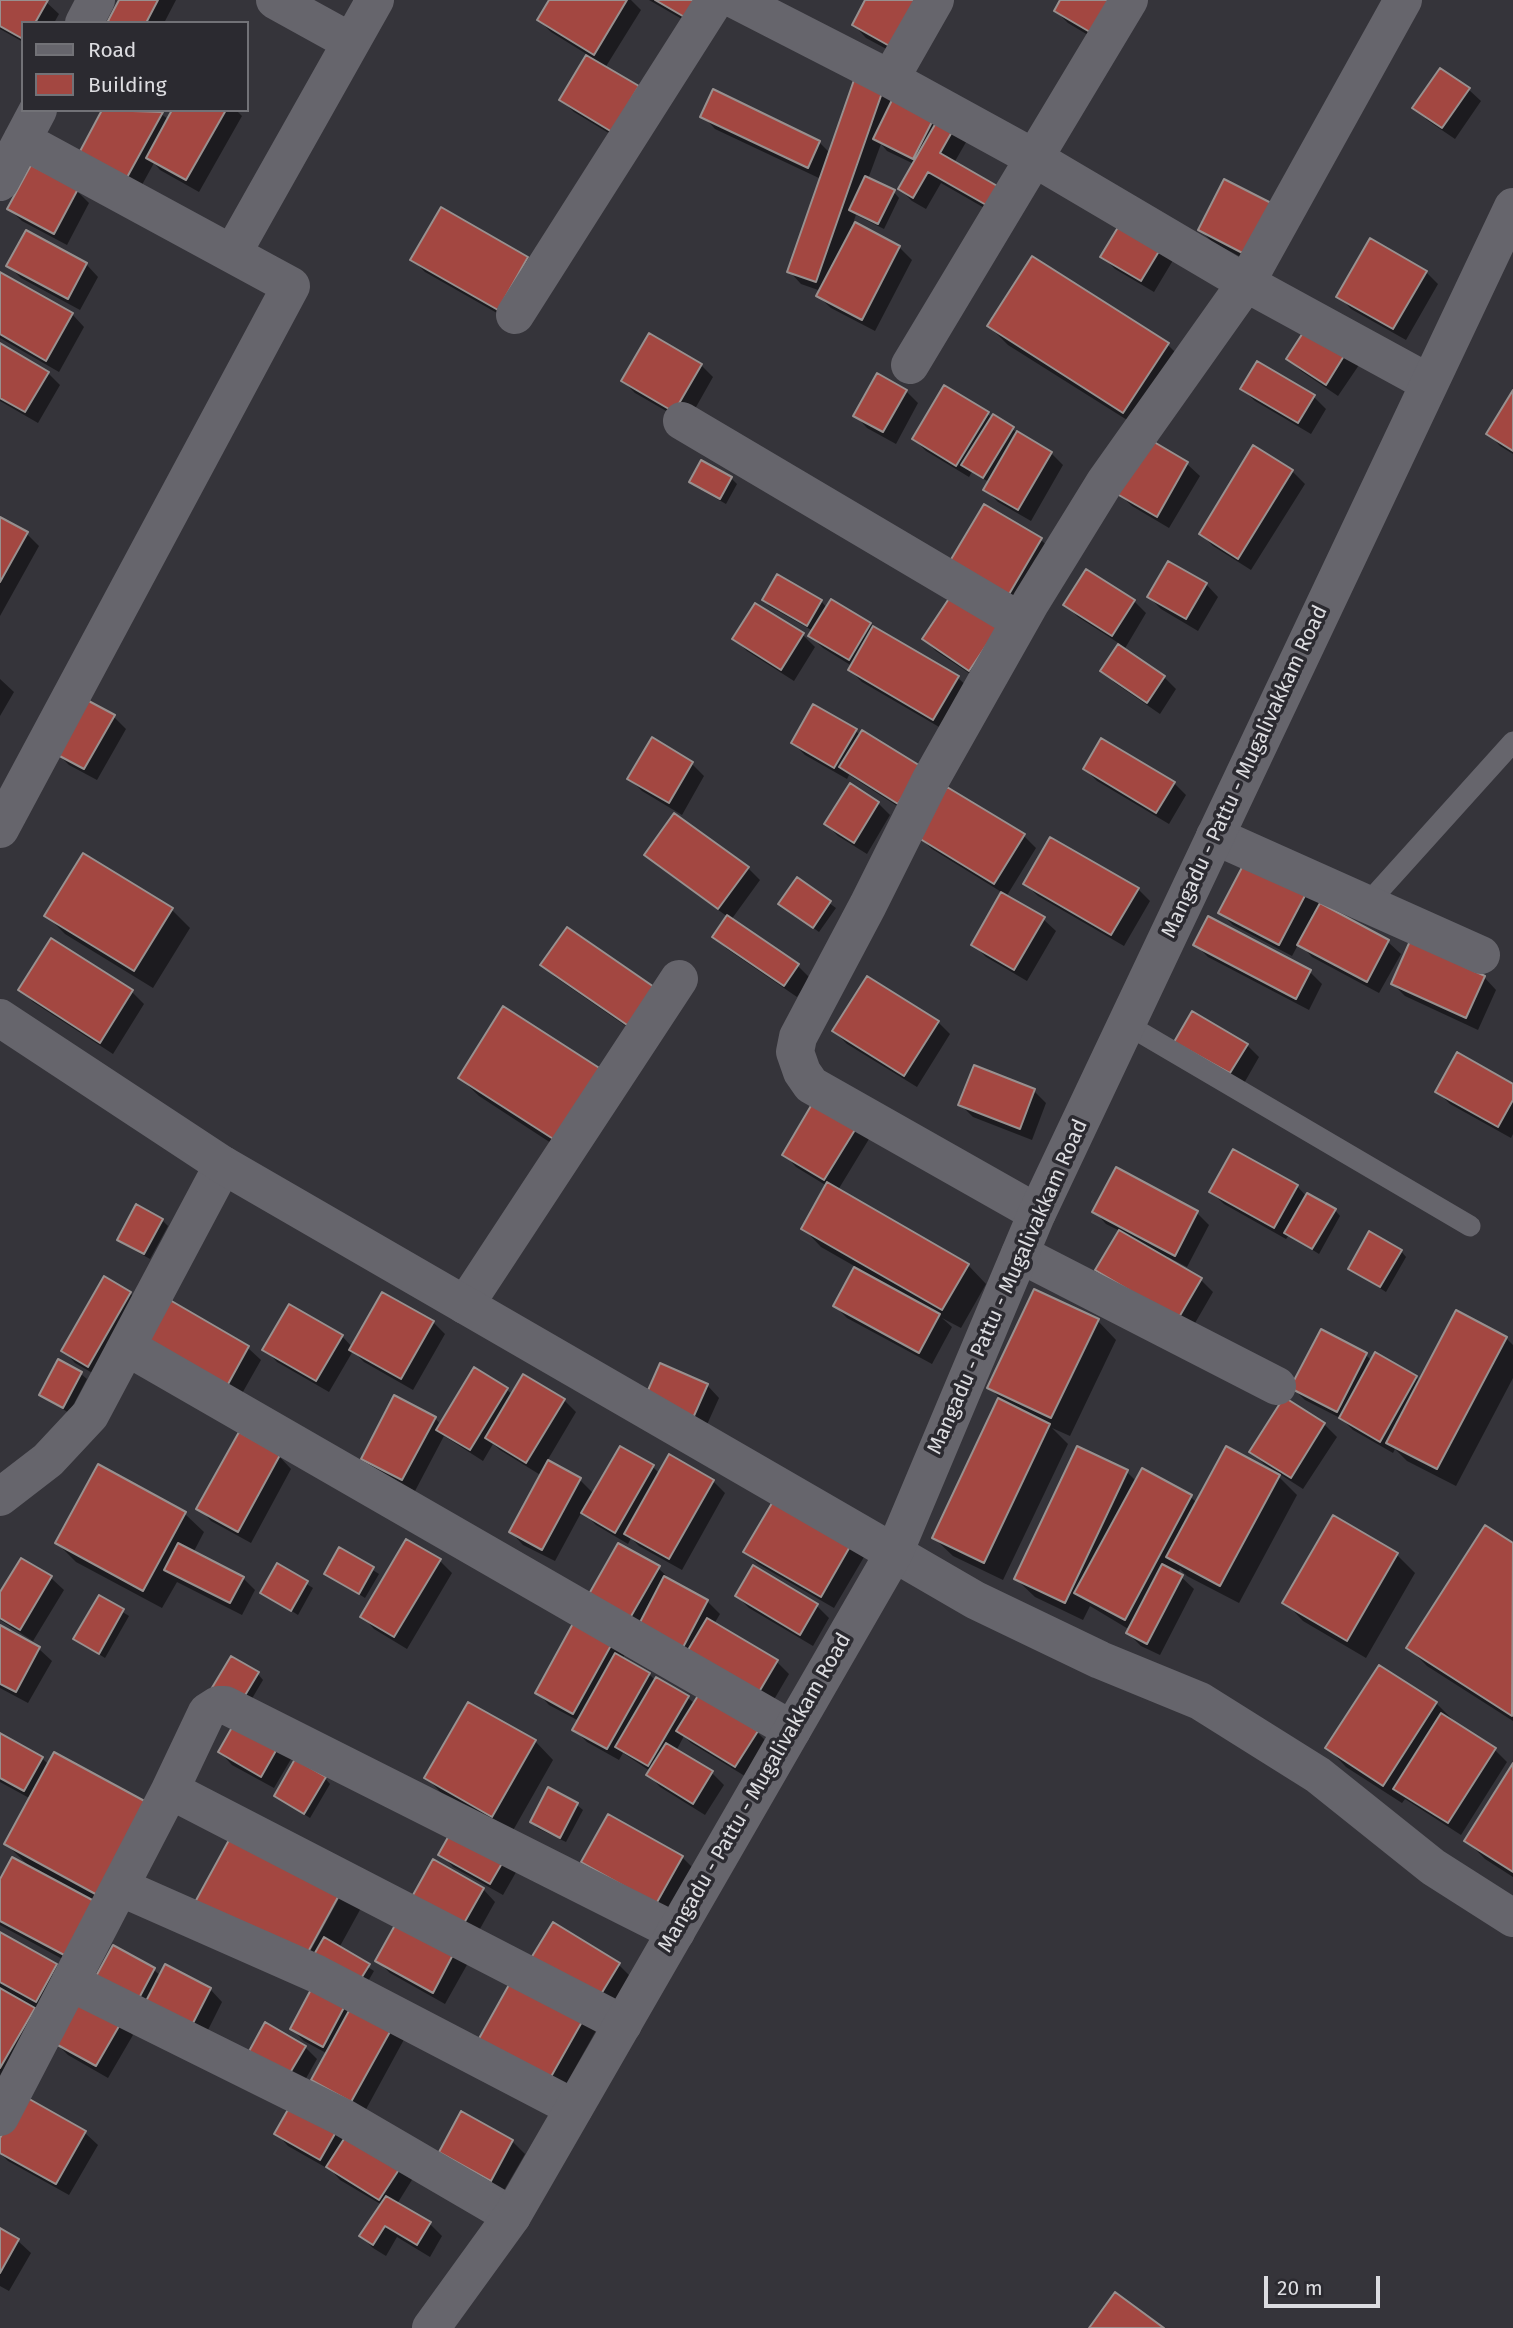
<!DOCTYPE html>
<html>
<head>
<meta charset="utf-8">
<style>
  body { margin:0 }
  #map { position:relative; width:1513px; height:2328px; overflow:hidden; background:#35343a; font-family:"Fira Sans",sans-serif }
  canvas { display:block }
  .legend { position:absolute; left:21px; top:21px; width:228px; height:91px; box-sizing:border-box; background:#2b2a30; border:2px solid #727277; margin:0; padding:9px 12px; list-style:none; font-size:21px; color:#dddde1 }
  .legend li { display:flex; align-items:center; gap:14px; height:35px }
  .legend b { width:35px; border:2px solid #727277 }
  .scale { position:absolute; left:1264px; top:2276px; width:116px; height:32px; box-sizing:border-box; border:4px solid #dddde1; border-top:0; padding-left:9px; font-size:21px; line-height:24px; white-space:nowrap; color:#dddde1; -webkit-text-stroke:5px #2b2a30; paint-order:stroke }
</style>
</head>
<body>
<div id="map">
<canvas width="1513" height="2328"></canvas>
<ul class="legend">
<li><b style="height:9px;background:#66656c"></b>Road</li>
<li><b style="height:19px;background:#a34741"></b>Building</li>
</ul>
<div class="scale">20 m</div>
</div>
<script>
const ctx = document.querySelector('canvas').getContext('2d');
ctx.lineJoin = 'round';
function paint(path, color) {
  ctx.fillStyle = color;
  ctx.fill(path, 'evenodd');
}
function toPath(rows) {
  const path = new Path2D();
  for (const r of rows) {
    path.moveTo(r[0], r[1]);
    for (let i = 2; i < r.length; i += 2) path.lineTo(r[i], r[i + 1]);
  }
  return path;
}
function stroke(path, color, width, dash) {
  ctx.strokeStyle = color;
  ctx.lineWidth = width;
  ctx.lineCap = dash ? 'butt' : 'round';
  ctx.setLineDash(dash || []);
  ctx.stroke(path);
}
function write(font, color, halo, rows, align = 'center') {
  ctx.font = font + ' "Fira Sans",sans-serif';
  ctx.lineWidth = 7;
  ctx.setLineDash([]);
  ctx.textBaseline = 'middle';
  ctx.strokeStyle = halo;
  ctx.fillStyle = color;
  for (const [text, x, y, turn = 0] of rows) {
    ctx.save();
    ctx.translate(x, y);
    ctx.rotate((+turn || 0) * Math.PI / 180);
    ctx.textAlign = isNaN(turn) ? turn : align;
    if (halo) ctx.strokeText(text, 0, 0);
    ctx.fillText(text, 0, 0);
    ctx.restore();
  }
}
const shadow = toPath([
  [0,0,44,0,59,14,54,23,23,23,23,42,0,29],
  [121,0,176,0,164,23,112,23],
  [551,0,631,0,641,10,605,68,625,143,574,112,561,100,588,55,551,32,539,20],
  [649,0,707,0,706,33],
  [867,0,905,59,866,38,854,25],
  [1062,0,1108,47,1068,23,1056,11],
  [855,82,969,137,954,163,1007,221,941,183,926,209,912,201,900,189,914,164,887,151,881,144,868,179,894,192,899,198,884,229,856,215,853,223,899,247,912,260,875,331,831,308,818,296,821,291,801,284,789,271,821,179,715,129,703,116,819,142,830,153],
  [1468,89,1481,101,1455,139,1427,120,1415,107],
  [104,110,156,110,169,120,174,110,236,110,242,116,199,192,160,170,154,163,138,192,92,167],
  [77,191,89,203,67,245,22,221,9,209],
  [441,209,527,259,539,271,511,321,425,272,412,259],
  [1124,222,1175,257,1154,292,1115,269,1103,257],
  [1292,222,1266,270,1212,242,1200,229],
  [86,264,98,277,80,310,21,278,8,265],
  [1426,272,1438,284,1406,340,1351,309,1339,296],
  [0,274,72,314,84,327,59,372,0,338],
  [989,326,1167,344,1186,363,1143,430,1008,345],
  [1309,328,1359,365,1338,396,1301,371,1288,359],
  [0,345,48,373,60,385,38,423,0,401],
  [701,365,713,377,687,423,635,393,623,381],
  [1242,389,1314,397,1326,409,1311,434,1255,401],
  [906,391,918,403,896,444,867,428,855,415],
  [1513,393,1513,454,1500,446,1488,433],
  [987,414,1051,453,1063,465,1031,521,998,502,985,489,989,482,972,472,969,477,926,451,914,439],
  [1150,442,1187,464,1200,476,1169,528,1132,506,1119,494],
  [1254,448,1292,471,1305,484,1251,570,1213,546,1201,534],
  [731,478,737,484,726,504,696,487,691,482],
  [984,506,1041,540,1054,552,1021,607,964,573],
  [0,519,27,534,39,546,0,616],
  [1206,584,1218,597,1198,631,1161,609,1149,597],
  [764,600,821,601,827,608,831,601,957,677,970,689,946,731,862,682,850,670,852,666,823,648,810,636,813,631,769,606],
  [1134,601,1146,613,1124,650,1164,677,1176,689,1160,714,1115,683,1102,671,1120,644,1078,617,1065,604],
  [803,635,815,647,794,681,747,651,735,639],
  [924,639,1009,642,982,682,936,651],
  [0,679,14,692,0,716],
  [113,716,126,729,97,780,69,765,56,752],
  [856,731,861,736,911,815,849,775,847,779,805,755,793,743],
  [653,740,692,764,704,776,682,815,642,791,630,779],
  [1085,769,1174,783,1186,795,1169,824,1097,781],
  [878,803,890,815,867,854,838,836,826,824],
  [1024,836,1036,848,1006,897,1043,919,1056,931,1027,981,986,957,973,944,1003,893,932,849,919,837],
  [647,854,748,868,760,880,731,920,797,965,810,978,797,997,727,949,715,937,728,917,659,867],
  [797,880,836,908,819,932,781,904],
  [1025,884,1138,889,1150,901,1124,946,1038,896],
  [1308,890,1321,902,1320,904,1388,942,1401,954,1379,993,1312,957,1299,943,1292,956,1233,925,1220,912],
  [171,909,190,928,153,988,65,934,46,915],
  [567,929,643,1038,555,977,543,965],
  [52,941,132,992,144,1004,113,1054,33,1002,21,990],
  [1195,944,1310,972,1322,984,1309,1010,1208,957],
  [1484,977,1496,990,1478,1030,1405,996,1393,984],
  [504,1009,577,1160,479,1096,460,1078],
  [938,1022,950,1034,917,1087,847,1044,834,1031],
  [1247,1045,1259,1057,1243,1085,1189,1054],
  [1513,1086,1513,1134,1511,1138,1450,1104,1437,1091],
  [1034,1091,1046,1103,1032,1140,973,1117,961,1105],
  [816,1102,869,1139,838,1190,968,1265,986,1284,961,1328,942,1318,952,1327,932,1364,847,1318,835,1306,856,1267,821,1247,803,1228,827,1186,796,1167,784,1154],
  [1117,1169,1197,1213,1209,1225,1187,1267,1168,1257,1166,1259,1201,1280,1213,1292,1191,1330,1110,1282,1098,1270,1120,1231,1106,1224,1094,1211],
  [1297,1186,1307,1197,1335,1210,1340,1216,1319,1254,1289,1235,1286,1239,1224,1204,1211,1192],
  [162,1220,168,1226,150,1259,125,1245,119,1239],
  [1401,1251,1406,1257,1386,1292,1350,1269],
  [104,1278,130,1293,143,1306,101,1378,75,1363,63,1350],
  [164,1299,248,1348,261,1360,240,1397,155,1348],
  [1098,1321,1116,1340,1070,1436,1052,1428,1068,1444,1003,1580,953,1556,934,1538,1000,1398,989,1387],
  [433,1322,445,1334,413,1390,364,1362,353,1351,329,1392,277,1362,265,1349,342,1336,353,1348],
  [1506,1338,1513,1345,1513,1378,1456,1486,1407,1461,1395,1449,1393,1453,1353,1430,1342,1419,1305,1400,1292,1388,1366,1355,1372,1361,1416,1377,1420,1381],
  [81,1374,87,1379,69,1413,41,1395],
  [707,1385,719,1398,705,1429,659,1409],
  [507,1390,513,1395,564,1400,576,1412,547,1461,580,1480,594,1494,653,1467,660,1474,713,1481,725,1493,682,1570,639,1546,631,1538,628,1544,596,1525,582,1511,555,1561,523,1545,511,1532,542,1476,500,1450,493,1444,483,1461,444,1436,415,1491,375,1471,363,1458,435,1418,441,1425],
  [1285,1399,1324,1424,1337,1437,1303,1489,1264,1464,1252,1452],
  [279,1456,291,1469,251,1543,211,1521,199,1508],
  [99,1467,185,1514,204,1532,193,1553,243,1578,255,1590,242,1615,177,1582,162,1608,76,1562,57,1543],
  [1127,1472,1137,1482,1191,1497,1197,1503,1277,1475,1297,1495,1239,1603,1187,1576,1180,1569,1178,1574,1194,1589,1160,1655,1141,1646,1128,1633,1130,1630,1090,1606,1083,1620,1035,1597,1016,1579],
  [775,1500,864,1557,834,1608,758,1564,745,1552],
  [1485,1527,1513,1545,1513,1721,1427,1666,1409,1648],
  [340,1549,379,1574,365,1598,326,1573],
  [1396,1554,1415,1573,1366,1658,1303,1621,1285,1602],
  [22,1560,51,1578,64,1590,33,1641,0,1620,0,1596],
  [440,1561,452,1573,407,1649,374,1629,362,1616],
  [278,1566,313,1588,298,1615,262,1592],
  [658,1568,671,1580,707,1601,720,1614,714,1624,777,1662,789,1674,772,1703,603,1606],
  [754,1568,817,1606,829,1618,813,1646,749,1608,737,1596],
  [99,1597,129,1616,105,1658,75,1639],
  [577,1621,626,1653,622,1659,649,1674,656,1681,687,1697,695,1704,757,1732,769,1744,748,1778,691,1743,684,1736,676,1751,712,1773,724,1785,705,1815,660,1787,648,1774,650,1771,623,1753,619,1760,587,1742,575,1730,579,1721,549,1705,537,1692],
  [0,1627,39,1649,52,1661,28,1703,0,1688],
  [1380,1667,1436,1703,1455,1722,1495,1750,1507,1762,1461,1835,1405,1799,1402,1803,1346,1767,1328,1748],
  [258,1674,263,1680,244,1712,218,1696],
  [240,1718,294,1754,274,1788,232,1765,220,1752],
  [0,1735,42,1758,49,1765,118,1913,89,1898,79,1968,0,1925,0,1883,31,1868,6,1844,31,1799,0,1782],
  [535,1741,553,1760,511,1834,444,1796,426,1777],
  [1513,1766,1513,1877,1485,1859,1466,1840],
  [325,1778,330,1784,310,1818,276,1796],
  [549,1790,577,1805,583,1810,566,1842,537,1828,532,1822],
  [236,1831,342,1889,361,1908,339,1948,374,1971,363,1990,328,1968,321,1981,300,1970,342,1893,338,1893,297,1968,215,1922,196,1904],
  [441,1854,519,1867,503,1895,453,1867],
  [682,1857,694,1869,668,1915,595,1874,583,1862],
  [483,1889,495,1902,472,1943,422,1916],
  [400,1920,468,1963,445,2004,390,1973,378,1961],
  [0,1934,56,1966,74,1984,55,2019,31,2006,52,2028,0,2078],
  [113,1947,154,1970,161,1976,210,1989,222,2002,202,2042,97,1977],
  [619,1965,631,1977,608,2015,542,1976],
  [516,1976,598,2027,561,2093,492,2054],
  [357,2001,407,2034,364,2113,326,2092,328,2054,304,2041,292,2029],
  [121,2023,133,2035,108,2078,68,2055,56,2043],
  [266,2025,305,2047,317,2059,300,2089],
  [24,2098,85,2133,98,2145,69,2195,8,2161,0,2153,0,2142],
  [294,2101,415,2175,397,2204,430,2224,442,2236,430,2257,397,2237,386,2256,373,2248,361,2236,382,2205,340,2180,332,2171,288,2146,276,2133],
  [462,2114,512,2141,525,2154,503,2192,453,2164],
  [0,2230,18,2241,31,2253,9,2291,0,2286]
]);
const building = toPath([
  [0,0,48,0,35,23,23,23,23,39,0,26,0,0],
  [119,0,158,0,146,23,111,23,108,21,119,0],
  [549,0,627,0,594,55,537,20,549,0],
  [655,0,706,0,693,22,655,0],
  [865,0,918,0,893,48,852,25,865,0],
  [1060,0,1116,0,1095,35,1054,11,1060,0],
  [586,55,639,86,612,132,559,100,586,55],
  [1440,68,1470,88,1442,128,1412,108,1440,68],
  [854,80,883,90,816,282,787,272,854,80],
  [713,89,820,141,808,168,700,117,713,89],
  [893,98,934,118,913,159,873,139,893,98],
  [102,110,163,112,125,181,78,155,102,110],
  [172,110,226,110,186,180,146,158,172,110],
  [941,114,957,123,940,153,1006,191,995,210,928,172,913,198,898,189,941,114],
  [31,165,78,189,54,234,7,209,31,165],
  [865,176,895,190,878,224,849,210,865,176],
  [1224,179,1281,208,1254,259,1198,230,1224,179],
  [441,207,528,257,498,310,410,260,441,207],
  [1123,219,1164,243,1141,281,1100,257,1123,219],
  [855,222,900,246,862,320,816,296,855,222],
  [26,230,87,263,68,299,6,266,26,230],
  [1370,238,1427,271,1393,329,1336,297,1370,238],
  [1032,256,1169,343,1123,413,987,326,1032,256],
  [0,272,73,313,46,361,0,334,0,272],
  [1308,325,1347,351,1326,385,1286,359,1308,325],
  [649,333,702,364,674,412,621,381,649,333],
  [0,343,49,372,25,412,0,398,0,343],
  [1257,361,1315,395,1298,423,1240,389,1257,361],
  [877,373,907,390,883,432,853,416,877,373],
  [944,385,989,412,956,466,912,439,944,385],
  [1513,390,1513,451,1486,434,1513,390],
  [993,414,1014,427,983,478,961,465,993,414],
  [1017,431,1052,452,1018,510,983,490,1017,431],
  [1149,439,1188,462,1157,517,1117,494,1149,439],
  [1253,445,1293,470,1238,559,1199,534,1253,445],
  [701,460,732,477,720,499,689,482,701,460],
  [984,504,1042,538,1008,596,950,561,984,504],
  [0,517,28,532,0,582,0,517],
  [1168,561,1207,583,1186,619,1147,597,1168,561],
  [1086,569,1135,600,1112,636,1063,605,1086,569],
  [777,574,822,600,807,626,762,600,777,574],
  [950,597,998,628,969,671,922,639,950,597],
  [831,599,871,623,849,660,808,636,831,599],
  [755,603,804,633,781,670,732,639,755,603],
  [873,626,959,676,933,720,848,670,873,626],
  [1118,644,1165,676,1147,703,1100,671,1118,644],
  [85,699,115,715,84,769,54,753,85,699],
  [813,704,857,729,834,768,791,743,813,704],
  [862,730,922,767,898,804,839,767,862,730],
  [652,737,693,762,669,803,627,779,652,737],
  [1101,738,1175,782,1156,813,1083,769,1101,738],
  [850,783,879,802,854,843,824,824,850,783],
  [947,787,1025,834,994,884,917,837,947,787],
  [674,813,749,867,718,909,644,855,674,813],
  [1050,837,1139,888,1111,935,1023,884,1050,837],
  [83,853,173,908,134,971,44,916,83,853],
  [1248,856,1309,888,1279,945,1218,913,1248,856],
  [797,877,831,901,813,928,778,904,797,877],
  [1001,892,1045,917,1014,970,971,945,1001,892],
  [1320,903,1389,940,1367,982,1297,945,1320,903],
  [727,915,799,964,784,986,712,937,727,915],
  [1208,916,1311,970,1296,999,1193,945,1208,916],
  [567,927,657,989,630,1027,540,965,567,927],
  [51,938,133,990,100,1043,18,990,51,938],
  [1410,941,1485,976,1466,1018,1391,984,1410,941],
  [867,976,939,1021,904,1076,832,1031,867,976],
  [503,1006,604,1071,558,1142,458,1078,503,1006],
  [1192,1011,1248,1044,1230,1073,1174,1042,1192,1011],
  [1457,1052,1513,1084,1513,1100,1498,1127,1435,1092,1457,1052],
  [974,1065,1035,1089,1020,1129,958,1105,974,1065],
  [815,1099,858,1125,824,1180,782,1155,815,1099],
  [1233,1149,1298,1185,1274,1228,1209,1192,1233,1149],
  [1116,1167,1198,1211,1175,1256,1092,1212,1116,1167],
  [827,1182,969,1264,942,1310,801,1229,827,1182],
  [1307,1193,1336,1209,1312,1249,1284,1233,1307,1193],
  [136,1204,163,1219,144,1254,117,1240,136,1204],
  [1119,1230,1202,1278,1178,1319,1095,1270,1119,1230],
  [1369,1231,1402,1250,1380,1287,1348,1269,1369,1231],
  [854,1267,940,1314,919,1353,833,1306,854,1267],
  [104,1276,131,1292,88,1367,61,1351,104,1276],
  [1034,1289,1099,1319,1051,1418,987,1388,1034,1289],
  [382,1292,434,1321,401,1379,349,1350,382,1292],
  [163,1296,249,1346,227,1386,140,1336,163,1296],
  [289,1304,343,1335,316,1381,262,1350,289,1304],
  [1456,1310,1507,1337,1437,1469,1386,1443,1456,1310],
  [1321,1329,1367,1353,1337,1412,1290,1388,1321,1329],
  [1375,1352,1417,1376,1380,1442,1339,1418,1375,1352],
  [58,1359,82,1372,63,1408,39,1395,58,1359],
  [660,1363,708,1384,693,1418,645,1397,660,1363],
  [474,1367,508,1388,470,1450,436,1430,474,1367],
  [523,1374,565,1399,526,1463,485,1438,523,1374],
  [394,1395,436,1417,402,1480,361,1459,394,1395],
  [1284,1397,1325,1423,1291,1478,1249,1452,1284,1397],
  [998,1398,1050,1424,984,1563,932,1538,998,1398],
  [239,1432,280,1455,238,1532,196,1509,239,1432],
  [620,1446,654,1465,615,1533,581,1513,620,1446],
  [1077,1446,1128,1470,1065,1603,1014,1579,1077,1446],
  [1226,1446,1280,1475,1220,1586,1166,1557,1226,1446],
  [669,1454,714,1480,669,1559,624,1534,669,1454],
  [548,1460,581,1478,542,1550,509,1532,548,1460],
  [98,1464,186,1512,143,1591,55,1543,98,1464],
  [1142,1468,1192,1495,1125,1620,1074,1593,1142,1468],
  [775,1498,852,1543,821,1597,743,1552,775,1498],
  [1333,1515,1398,1553,1347,1641,1282,1603,1333,1515],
  [1485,1525,1513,1543,1512,1716,1406,1648,1485,1525],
  [406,1539,441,1559,394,1637,360,1617,406,1539],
  [178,1543,244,1577,230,1603,164,1570,178,1543],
  [618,1543,660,1566,630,1618,589,1594,618,1543],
  [339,1547,374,1567,359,1594,324,1574,339,1547],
  [21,1558,52,1576,20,1630,0,1618,0,1592,21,1558],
  [277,1563,308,1581,291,1611,260,1593,277,1563],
  [1162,1564,1183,1575,1147,1644,1126,1633,1162,1564],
  [753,1565,818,1604,800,1635,735,1596,753,1565],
  [664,1576,708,1600,680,1653,636,1630,664,1576],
  [99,1595,124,1609,99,1654,73,1639,99,1595],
  [576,1618,614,1640,573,1714,535,1693,576,1618],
  [707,1618,778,1660,759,1692,688,1650,707,1618],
  [0,1625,40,1647,16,1692,0,1684,0,1625],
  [615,1653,650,1673,607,1749,572,1730,615,1653],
  [231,1656,259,1672,238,1707,210,1691,231,1656],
  [1379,1665,1437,1702,1383,1786,1325,1748,1379,1665],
  [656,1677,689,1696,648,1766,615,1747,656,1677],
  [699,1694,758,1731,735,1767,676,1731,699,1694],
  [468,1702,536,1740,492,1817,424,1778,468,1702],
  [1441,1713,1496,1748,1448,1823,1393,1789,1441,1713],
  [239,1715,282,1740,261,1777,218,1752,239,1715],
  [0,1733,43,1757,24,1791,0,1778,0,1733],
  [666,1743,713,1771,693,1804,646,1775,666,1743],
  [54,1752,150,1804,99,1896,4,1844,54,1752],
  [295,1759,326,1777,304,1814,274,1796,295,1759],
  [1513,1763,1513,1872,1464,1841,1513,1763],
  [548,1787,578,1803,560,1838,530,1822,548,1787],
  [608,1814,683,1856,656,1904,581,1862,608,1814],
  [456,1823,508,1853,490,1884,438,1855,456,1823],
  [235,1829,343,1888,302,1963,194,1904,235,1829],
  [12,1857,96,1902,66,1956,0,1921,0,1879,12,1857],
  [433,1859,484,1888,459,1932,408,1904,433,1859],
  [399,1918,456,1949,433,1993,375,1961,399,1918],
  [553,1922,620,1963,595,2004,528,1963,553,1922],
  [0,1932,57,1964,36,2002,0,1982,0,1932],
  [324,1937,370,1964,357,1985,312,1958,324,1937],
  [113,1945,155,1968,138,2000,95,1978,113,1945],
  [165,1964,211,1988,189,2031,143,2007,165,1964],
  [515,1974,587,2013,548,2082,477,2042,515,1974],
  [315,1982,348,2000,323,2047,290,2029,315,1982],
  [0,1988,35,2008,0,2068,0,1988],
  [79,1997,122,2021,96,2066,54,2043,79,1997],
  [356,1998,396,2021,351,2102,311,2080,356,1998],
  [265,2022,306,2046,287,2078,247,2055,265,2022],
  [24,2096,86,2131,56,2184,0,2153,0,2138,24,2096],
  [294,2099,340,2125,320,2160,274,2134,294,2099],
  [461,2111,513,2140,491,2181,439,2152,461,2111],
  [351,2128,404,2162,379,2200,326,2167,351,2128],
  [386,2196,431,2222,417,2245,385,2226,373,2245,359,2236,386,2196],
  [0,2228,19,2239,0,2273,0,2228],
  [1115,2292,1164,2328,1089,2328,1115,2292]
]);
const service = toPath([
  [1367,904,1513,742],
  [1126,1024,1470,1226]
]);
const minor = toPath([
  [275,0,351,42],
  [736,0,890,79,1034,158,1246,283,1429,383],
  [84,23,96,0],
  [890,79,935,0],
  [0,182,38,110],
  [232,254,375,0],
  [515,315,715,0],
  [910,365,1129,0],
  [682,421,1020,621],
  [0,829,291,286,22,140],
  [1215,836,1481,955],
  [1037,1213,811,1085,802,1072,795,1052,798,1037,868,905,931,779,1031,602,1105,482,1246,283,1403,0],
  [1020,1254,1277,1386],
  [465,1305,679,979],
  [127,1347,792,1730],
  [0,1497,48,1460,90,1415,223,1165],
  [894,1553,975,1600,1100,1660,1200,1701,1318,1775,1433,1867,1513,1918],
  [170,1790,207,1712,218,1705,225,1705,676,1932],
  [120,1887,317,1974,574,2108],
  [70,1982,344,2118,512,2216],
  [0,2117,170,1790,623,2024]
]);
const tertiary = toPath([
  [0,1018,223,1165,894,1553],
  [431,2328,512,2216,894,1553,1037,1213,1513,207]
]);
const streetNames = [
  ["Mangadu - Pattu - Mugalivakkam Road",1245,772,-65],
  ["Mangadu - Pattu - Mugalivakkam Road",1008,1287,-66],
  ["Mangadu - Pattu - Mugalivakkam Road",755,1793,-60]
];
paint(shadow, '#0007');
paint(building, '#a34741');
stroke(building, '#98908f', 2);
stroke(service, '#66656c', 21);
stroke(minor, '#66656c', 38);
stroke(tertiary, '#66656c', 38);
write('21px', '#dddde1', '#2b2a30', streetNames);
</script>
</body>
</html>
